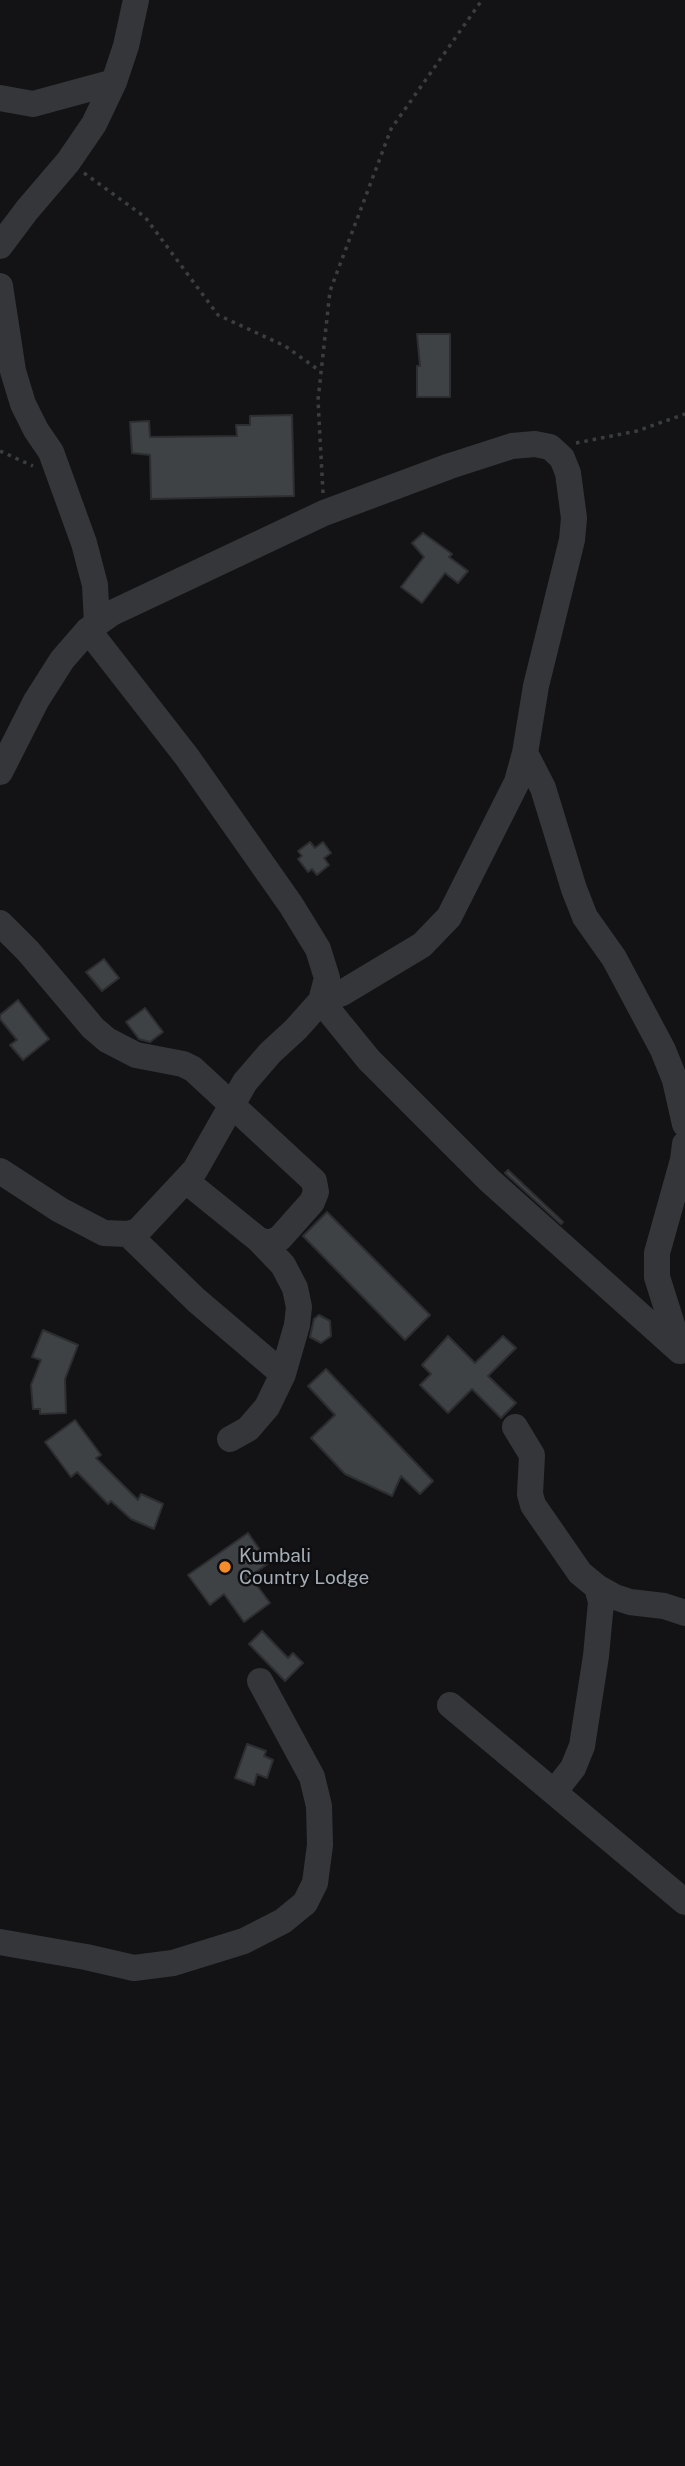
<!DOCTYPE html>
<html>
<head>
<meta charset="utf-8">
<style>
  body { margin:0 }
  canvas { display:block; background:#131315 }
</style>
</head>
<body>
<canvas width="685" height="2466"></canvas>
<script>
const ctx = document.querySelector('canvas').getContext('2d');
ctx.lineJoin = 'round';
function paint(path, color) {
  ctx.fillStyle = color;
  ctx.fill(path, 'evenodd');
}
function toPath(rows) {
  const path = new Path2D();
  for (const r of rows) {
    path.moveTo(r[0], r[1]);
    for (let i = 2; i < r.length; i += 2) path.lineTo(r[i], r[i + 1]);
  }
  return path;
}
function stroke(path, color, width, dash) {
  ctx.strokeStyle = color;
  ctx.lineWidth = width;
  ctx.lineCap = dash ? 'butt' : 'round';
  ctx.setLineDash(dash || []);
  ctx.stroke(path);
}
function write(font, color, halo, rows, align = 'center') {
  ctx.font = font + ' "Public Sans",sans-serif';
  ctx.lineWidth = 5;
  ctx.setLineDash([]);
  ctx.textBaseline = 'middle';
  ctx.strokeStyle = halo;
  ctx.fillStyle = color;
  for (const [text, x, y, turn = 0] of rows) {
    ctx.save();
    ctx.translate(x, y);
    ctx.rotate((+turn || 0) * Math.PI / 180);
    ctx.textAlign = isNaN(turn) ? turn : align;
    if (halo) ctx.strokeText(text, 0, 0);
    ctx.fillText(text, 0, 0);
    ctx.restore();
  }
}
const building = toPath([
  [417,334,450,334,450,397,417,397,417,366,420,366,417,334],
  [292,415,294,496,151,499,150,455,132,453,130,422,149,421,150,437,237,436,236,425,250,425,250,416,292,415],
  [423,533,452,554,449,557,468,571,458,583,445,573,422,603,401,587,424,557,412,543,423,533],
  [310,842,315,848,323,842,331,853,324,858,329,865,317,875,312,869,308,872,298,859,302,856,298,851,310,842],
  [104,959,119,978,102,991,86,972,104,959],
  [18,1000,49,1039,23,1060,10,1045,17,1040,0,1019,0,1015,18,1000],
  [145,1008,163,1032,150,1042,139,1039,126,1022,145,1008],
  [508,1170,563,1222,561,1224,505,1173,508,1170],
  [327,1212,430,1315,405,1340,303,1236,327,1212],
  [319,1315,330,1321,331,1336,321,1343,310,1337,314,1319,319,1315],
  [43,1330,78,1345,65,1379,66,1413,40,1414,40,1409,33,1409,31,1385,41,1360,32,1357,43,1330],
  [448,1336,475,1363,503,1336,516,1348,488,1376,516,1403,501,1418,472,1389,448,1413,420,1385,431,1374,422,1365,448,1336],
  [326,1369,433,1481,420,1494,401,1476,392,1496,345,1474,311,1438,335,1415,308,1386,326,1369],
  [75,1420,101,1455,96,1458,138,1500,141,1494,163,1504,154,1529,131,1519,111,1501,108,1504,77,1472,71,1477,45,1442,75,1420],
  [248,1533,269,1563,250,1576,270,1603,244,1622,224,1594,210,1605,188,1575,248,1533],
  [262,1631,288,1658,293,1653,303,1663,285,1681,249,1644,262,1631],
  [247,1744,266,1751,264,1756,273,1760,267,1778,257,1774,254,1785,235,1778,247,1744]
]);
const path = toPath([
  [84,173,145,217,218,315,285,346,320,371],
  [576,443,637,431,685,414],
  [0,451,33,466],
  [323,493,318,400,330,291,391,129,482,0]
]);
const minor = toPath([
  [0,98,33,104,114,82],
  [0,246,27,210,68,162,94,124,114,82,126,46,136,0],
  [0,286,13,371,23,404,36,430,51,452,84,543,95,585,97,623],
  [525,753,543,788,574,889,585,917,614,958,663,1050,675,1080,685,1124],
  [0,772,36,701,62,660,88,630,112,613,324,513,450,466,512,446,535,444,550,447,562,458,568,473,574,518,572,540,536,686,525,753,517,782,449,917,422,945,342,993,321,1001,369,1060,489,1180,680,1351],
  [0,923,28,951,93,1028,107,1040,136,1055,183,1064,193,1069,314,1181,316,1192,312,1202,280,1238,269,1243,259,1240,186,1181],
  [0,1171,60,1210,104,1233,128,1234,138,1231,195,1170,245,1082,270,1053,296,1029,321,1001,327,978,318,949,291,905,187,757,88,630],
  [128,1234,196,1300,283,1374],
  [680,1350,657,1277,657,1253,683,1160,685,1144],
  [515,1427,532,1455,530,1494,533,1505,580,1573,597,1587,615,1597,630,1602,664,1606,685,1613],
  [230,1439,248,1429,267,1407,283,1374,297,1325,299,1307,295,1288,283,1265,259,1240],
  [450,1705,685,1902],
  [554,1792,573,1768,582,1746,596,1656,601,1602,597,1587],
  [0,1942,86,1957,134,1968,173,1963,244,1941,283,1921,305,1903,315,1883,320,1845,319,1806,312,1777,260,1681]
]);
const markers = [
  [225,1567,7,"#f58b2b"]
];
const poiNames = [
  ["Kumbali",239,1556],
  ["Country Lodge",239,1578]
];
paint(building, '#3f4245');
stroke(building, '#2d2e31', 2);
stroke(path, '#3a3d41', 3.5, [3.5, 5]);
stroke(minor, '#34363a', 26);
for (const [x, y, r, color] of markers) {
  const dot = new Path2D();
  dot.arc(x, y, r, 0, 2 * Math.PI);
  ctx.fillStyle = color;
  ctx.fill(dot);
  stroke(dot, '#0e0e10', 2.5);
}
write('19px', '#a4adb6', '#0e0e10', poiNames, 'left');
</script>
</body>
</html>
